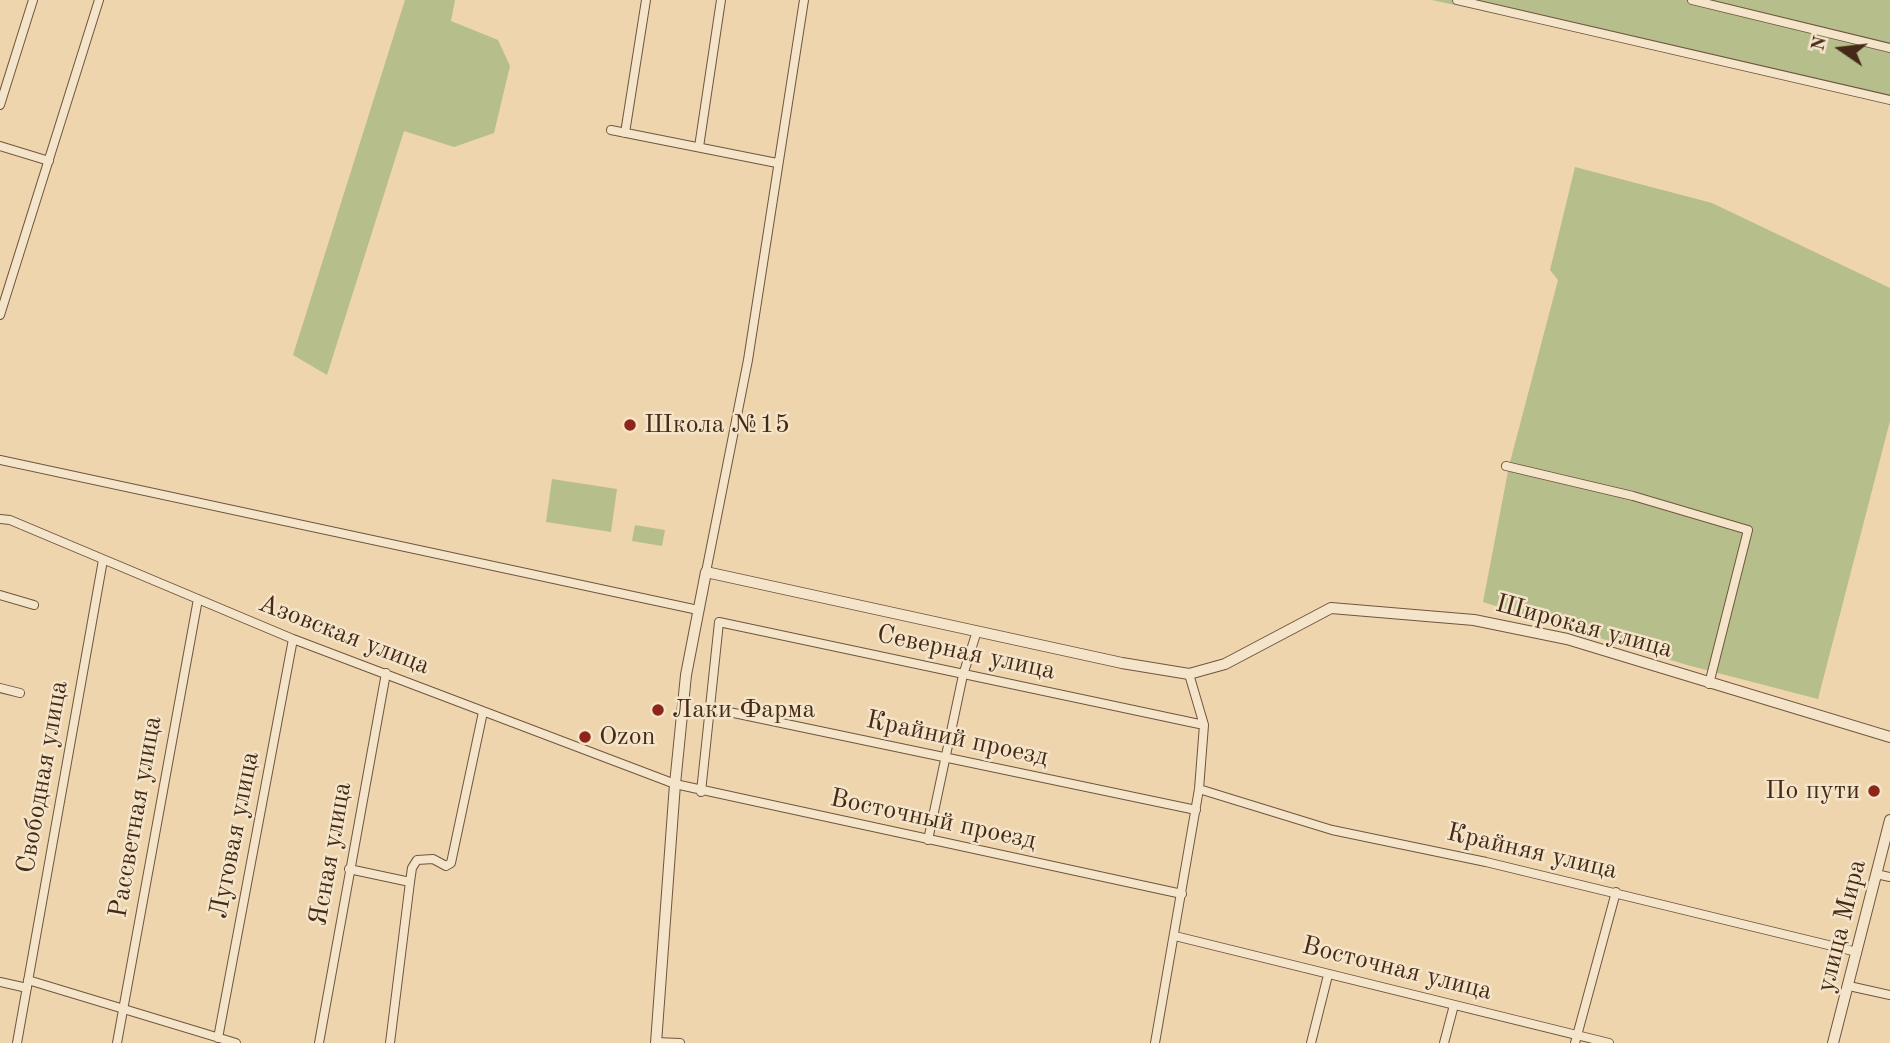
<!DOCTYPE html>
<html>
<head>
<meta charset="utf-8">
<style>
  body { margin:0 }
  #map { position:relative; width:1890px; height:1043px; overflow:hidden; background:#eed5ae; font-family:"Old Standard TT",serif }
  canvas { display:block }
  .north { position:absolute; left:1806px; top:14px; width:70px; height:70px; -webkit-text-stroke:5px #f4e4ca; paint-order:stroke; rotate:284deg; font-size:19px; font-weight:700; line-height:28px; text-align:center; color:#462a18 }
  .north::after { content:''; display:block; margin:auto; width:24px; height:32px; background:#462a18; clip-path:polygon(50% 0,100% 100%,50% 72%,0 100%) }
</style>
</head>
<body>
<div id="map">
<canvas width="1890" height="1043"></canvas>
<div class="north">N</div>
</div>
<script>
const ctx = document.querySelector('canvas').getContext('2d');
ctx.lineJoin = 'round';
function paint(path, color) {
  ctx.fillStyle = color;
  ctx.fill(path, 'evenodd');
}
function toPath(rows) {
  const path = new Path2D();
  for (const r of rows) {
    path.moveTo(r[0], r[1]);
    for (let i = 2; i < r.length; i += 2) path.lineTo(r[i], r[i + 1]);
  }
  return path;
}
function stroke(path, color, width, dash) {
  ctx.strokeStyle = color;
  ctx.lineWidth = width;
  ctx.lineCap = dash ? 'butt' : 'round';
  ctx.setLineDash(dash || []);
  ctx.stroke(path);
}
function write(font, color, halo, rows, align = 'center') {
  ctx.font = font + ' "Old Standard TT",serif';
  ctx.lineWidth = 5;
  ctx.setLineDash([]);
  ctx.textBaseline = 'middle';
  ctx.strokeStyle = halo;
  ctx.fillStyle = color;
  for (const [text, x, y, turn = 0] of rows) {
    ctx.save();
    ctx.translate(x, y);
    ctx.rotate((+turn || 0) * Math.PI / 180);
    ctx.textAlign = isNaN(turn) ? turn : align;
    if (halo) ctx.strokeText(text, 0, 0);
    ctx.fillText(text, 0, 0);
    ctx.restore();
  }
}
const green = toPath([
  [405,0,455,0,451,21,498,40,510,66,494,133,454,147,404,131,327,375,293,355],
  [1432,0,1890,0,1890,101],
  [1575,167,1712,203,1890,288,1890,421,1818,699,1687,665,1483,602,1509,466,1558,280,1550,270],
  [552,479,617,489,611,532,546,522],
  [635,525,665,530,662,546,632,541]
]);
const minor = toPath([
  [1457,0,1890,100],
  [1692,0,1890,48],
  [0,105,33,0],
  [611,130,777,163],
  [625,133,646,0],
  [0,146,49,161],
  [699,147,721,0],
  [0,315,99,0],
  [0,460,698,610],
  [1506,466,1633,496,1748,530,1709,684],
  [0,519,10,520,293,639,675,784,1182,894],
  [706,572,748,360,804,0],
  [0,595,34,605],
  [0,688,20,693],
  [710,708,1196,810],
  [1199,789,1332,830,1486,862,1857,952],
  [701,792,719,622,1204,725],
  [928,840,963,675,977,631],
  [349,869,410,882,412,868,417,860,433,859,446,866,451,863,483,712],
  [1876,874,1890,877],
  [1175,936,1609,1043],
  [28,980,236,1043],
  [0,982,27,988],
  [1849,986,1890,995],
  [218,1038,293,639],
  [656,1042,680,1043],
  [17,1043,103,560],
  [117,1043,198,599],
  [319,1043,386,673],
  [390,1043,410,882],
  [1155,1043,1199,789,1204,725,1189,674],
  [1311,1043,1328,975],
  [1444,1043,1454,1005],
  [1575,1043,1616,892]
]);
const tertiary = toPath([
  [656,1043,675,784,686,675,706,572,1122,663,1189,674,1225,664,1331,608,1474,620,1567,639,1890,737],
  [1833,1043,1890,820]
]);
const markers = [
  [630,425,7,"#8f2418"],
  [658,710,7,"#8f2418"],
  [585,737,7,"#8f2418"],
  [1874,791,7,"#8f2418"]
];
const poiNames = [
  ["Школа №15",644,425],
  ["Лаки Фарма",672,710],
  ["Ozon",599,737],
  ["По пути",1860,791,"right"]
];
const streetNames = [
  ["Широкая улица",1584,627,15],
  ["Азовская улица",344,635,21],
  ["Северная улица",966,653,12],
  ["Крайний проезд",957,739,12],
  ["Свободная улица",43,777,-80],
  ["Рассветная улица",136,817,-80],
  ["Восточный проезд",933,820,12],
  ["Луговая улица",235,835,-79],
  ["Крайняя улица",1532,852,13],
  ["Ясная улица",331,854,-80],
  ["улица Мира",1842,926,-76],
  ["Восточная улица",1397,969,14]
];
paint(green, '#b6be8c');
stroke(minor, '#70553e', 10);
stroke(tertiary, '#70553e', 12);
stroke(minor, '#f4e4ca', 8);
stroke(tertiary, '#f4e4ca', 10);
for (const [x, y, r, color] of markers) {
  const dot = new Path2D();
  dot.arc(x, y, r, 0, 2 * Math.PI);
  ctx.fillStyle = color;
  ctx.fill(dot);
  stroke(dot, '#f4e4ca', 2.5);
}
write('26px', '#462a18', '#f4e4ca', poiNames, 'left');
write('26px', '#462a18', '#f4e4ca', streetNames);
</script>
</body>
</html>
